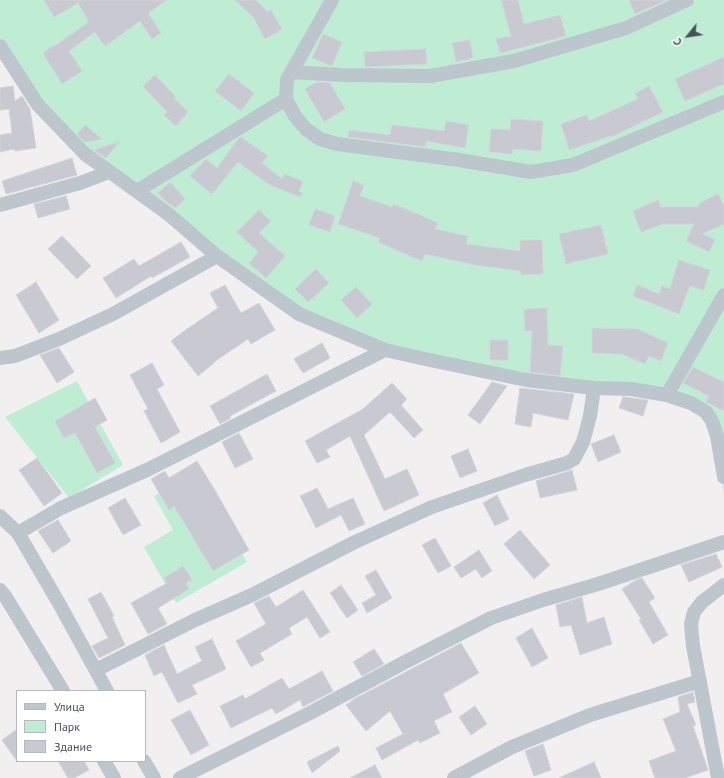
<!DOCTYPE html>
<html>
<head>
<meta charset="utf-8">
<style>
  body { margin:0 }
  #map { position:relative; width:724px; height:778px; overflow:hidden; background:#f1efef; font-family:"PT Sans",sans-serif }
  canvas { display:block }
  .legend { position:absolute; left:16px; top:690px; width:130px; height:72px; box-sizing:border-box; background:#fff; border:1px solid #b5b9be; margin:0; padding:5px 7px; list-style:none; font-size:12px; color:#47515c }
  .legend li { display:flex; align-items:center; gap:8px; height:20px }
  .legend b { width:20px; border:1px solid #b5b9be }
  .north { position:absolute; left:668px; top:16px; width:40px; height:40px; -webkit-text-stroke:3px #fff; paint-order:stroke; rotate:240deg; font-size:11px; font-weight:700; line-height:16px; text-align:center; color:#47515c }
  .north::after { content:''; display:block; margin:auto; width:14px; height:18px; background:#47515c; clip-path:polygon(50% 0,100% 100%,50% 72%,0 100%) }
</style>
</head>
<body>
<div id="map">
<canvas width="724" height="778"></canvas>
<ul class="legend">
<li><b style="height:5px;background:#bdc5cd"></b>Улица</li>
<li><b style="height:11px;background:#bfedd4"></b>Парк</li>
<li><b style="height:11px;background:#c9cad1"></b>Здание</li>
</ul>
<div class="north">С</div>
</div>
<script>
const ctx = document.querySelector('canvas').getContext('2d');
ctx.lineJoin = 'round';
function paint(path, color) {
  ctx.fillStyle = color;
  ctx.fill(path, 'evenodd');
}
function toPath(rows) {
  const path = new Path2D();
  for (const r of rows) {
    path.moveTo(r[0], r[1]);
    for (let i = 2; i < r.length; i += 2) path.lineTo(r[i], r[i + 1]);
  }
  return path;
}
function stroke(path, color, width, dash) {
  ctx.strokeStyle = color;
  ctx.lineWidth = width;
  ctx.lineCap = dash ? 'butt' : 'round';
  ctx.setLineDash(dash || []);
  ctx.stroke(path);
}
const green = toPath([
  [0,0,724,0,724,495,716,436,711,422,689,404,389,349,301,311,135,198,0,58],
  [77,381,123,465,69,498,5,417],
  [195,472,247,562,176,603,144,547,173,530,154,496]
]);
const building = toPath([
  [44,0,167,0,148,13,161,33,152,39,140,21,105,46,95,32,69,51,82,71,62,84,43,53,53,46,53,47,89,22,78,3,54,17,44,0],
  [235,0,256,0,268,12,271,10,282,29,265,39,254,18,235,0],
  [501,0,518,0,524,24,560,15,566,36,500,53,496,39,511,36,501,0],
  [629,0,667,0,635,14,629,0],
  [323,34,342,42,332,66,312,58,323,34],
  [470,40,473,58,456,62,452,43,470,40],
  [426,49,427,64,365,67,364,52,426,49],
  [724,57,724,84,685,101,675,79,724,57],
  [229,74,254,93,241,111,215,91,229,74],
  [155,75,176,97,174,98,188,112,176,126,164,115,167,112,143,86,155,75],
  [317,82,330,83,345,109,324,122,305,89,317,82],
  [13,86,15,101,22,96,30,109,36,148,15,151,14,149,0,152,0,135,12,133,9,109,0,110,0,88,13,86],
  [649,86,663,112,611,137,611,136,569,150,561,124,587,115,589,121,638,99,635,93,649,86],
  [511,119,543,121,541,151,513,149,512,154,489,152,491,129,510,130,511,119],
  [446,121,469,125,465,148,426,141,426,147,348,137,349,130,390,135,392,125,444,131,446,121],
  [85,125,102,139,85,142,77,134,85,125],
  [241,137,268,156,262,163,282,179,284,174,303,181,299,191,302,193,300,197,268,184,238,162,212,194,190,176,206,159,217,168,239,138,241,137],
  [119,142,106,158,94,150,119,142],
  [72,158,77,175,6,194,2,181,72,158],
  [353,181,364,185,360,196,392,207,394,204,438,223,435,229,468,236,466,244,520,251,520,240,542,240,543,274,521,275,521,271,475,265,425,254,422,261,378,242,380,238,338,224,353,181],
  [170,182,185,199,175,208,164,200,158,193,170,182],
  [718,194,724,206,724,224,702,234,715,239,709,252,686,241,694,224,663,224,641,232,633,211,658,200,661,207,699,207,698,204,718,194],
  [66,196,70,209,38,218,34,204,66,196],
  [315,209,335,216,330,232,309,225,315,209],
  [259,210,271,221,259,233,285,256,266,278,249,263,258,252,237,232,259,210],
  [601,225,608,254,566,264,559,234,601,225],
  [62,236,91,266,77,279,48,249,62,236],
  [181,242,190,257,152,278,151,276,116,298,103,278,134,259,139,266,181,242],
  [679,260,710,270,704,290,690,286,679,314,633,296,637,285,659,294,662,286,670,289,679,260],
  [316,269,329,283,308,302,295,289,316,269],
  [36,282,59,320,39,333,16,295,36,282],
  [225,285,241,313,259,303,275,330,251,344,248,339,214,362,214,363,198,376,171,341,184,331,218,308,210,293,225,285],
  [356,287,372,304,357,318,341,300,356,287],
  [547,308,548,345,563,346,560,376,530,372,532,331,525,331,524,309,547,308],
  [592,328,637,329,668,343,661,361,649,356,645,364,622,354,592,353,592,328],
  [490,340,508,340,508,360,490,360,490,340],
  [322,343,330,358,303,373,294,359,322,343],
  [59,348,74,372,57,383,40,355,59,348],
  [152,363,164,385,157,389,180,432,161,443,144,411,148,409,130,375,152,363],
  [693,367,724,382,724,411,706,402,709,396,683,383,693,367],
  [267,374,276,391,230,416,231,418,220,424,210,406,267,374],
  [492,382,507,386,480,424,468,415,492,382],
  [392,383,407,399,401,405,423,430,414,438,390,412,364,435,385,479,407,469,419,495,384,511,350,436,326,450,330,457,317,463,305,441,363,409,392,383],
  [520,388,574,394,568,420,533,413,531,427,515,424,520,388],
  [623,397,648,400,643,416,619,408,623,397],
  [95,398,107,420,95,427,115,463,97,473,75,433,64,438,55,421,95,398],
  [239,433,253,459,235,468,222,442,239,433],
  [614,435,621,452,598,462,591,444,614,435],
  [468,449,477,471,460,478,451,456,468,449],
  [37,458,62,493,44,506,19,470,37,458],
  [197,461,216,492,249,550,213,571,174,506,169,510,151,479,165,471,169,478,197,461],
  [572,470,577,490,540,498,536,481,572,470],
  [317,488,328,509,353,498,365,524,349,531,341,515,316,528,300,496,317,488],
  [497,495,509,519,495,526,483,503,497,495],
  [125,498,141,525,123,535,108,508,125,498],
  [58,520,71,541,53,553,38,531,58,520],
  [520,530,550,565,534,579,504,544,520,530],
  [435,538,451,566,438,573,422,545,435,538],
  [479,550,492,571,482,578,476,569,461,578,454,567,479,550],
  [716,554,722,567,689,582,681,565,716,554],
  [183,566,192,580,186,583,189,589,158,608,167,624,148,634,131,603,167,583,164,578,183,566],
  [376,570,392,598,367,613,362,603,376,595,365,576,376,570],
  [642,578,655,598,649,602,668,635,653,644,639,620,641,619,622,589,636,580,642,578],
  [341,585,358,610,347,618,330,593,341,585],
  [303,590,330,632,320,638,307,617,289,628,292,634,260,653,264,660,251,667,236,641,266,624,254,603,269,596,276,607,303,590],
  [101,592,114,616,112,617,125,645,99,658,92,646,108,638,88,599,101,592],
  [582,597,587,623,604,617,612,644,580,655,571,625,560,627,556,605,582,597],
  [532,628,548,658,532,667,516,638,532,628],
  [212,639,226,669,192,685,197,694,178,703,162,672,154,676,145,655,164,645,177,674,202,661,195,647,212,639],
  [461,643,479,673,443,694,452,712,434,721,440,733,420,743,418,740,382,760,376,748,403,734,390,711,366,731,346,705,354,699,461,643],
  [374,649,384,664,362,676,353,662,374,649],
  [322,671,333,691,303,707,300,700,276,714,272,708,231,728,220,706,243,695,245,699,282,678,289,689,322,671],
  [693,692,695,702,687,704,696,725,693,726,708,770,685,778,655,778,649,761,676,751,663,719,680,712,678,697,693,692],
  [475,706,487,724,471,735,459,717,475,706],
  [190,710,209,745,191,755,171,720,190,710],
  [17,729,17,761,2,740,17,729],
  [543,744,551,770,534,776,525,751,543,744],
  [338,746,340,751,312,773,307,762,338,746],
  [58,761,84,761,89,770,74,778,68,778,58,761],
  [594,762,601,778,559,778,594,762],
  [375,765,382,778,350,778,375,765]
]);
const minor = toPath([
  [332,0,287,80,286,99,295,116,306,129,320,139,337,144,459,160,531,172,573,165,724,102],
  [0,46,38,105,85,154,167,213,217,256,299,314,385,350,425,359,526,380,594,388,631,389,667,395,691,403,706,412,712,421,717,436,724,477],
  [291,72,341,75,430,76,514,61,626,28,687,0],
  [137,191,286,99],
  [0,205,80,183,109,172],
  [0,358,15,356,59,339,113,314,217,256],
  [667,395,724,295],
  [0,516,18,533,60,605,107,691],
  [18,533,61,508,149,469,385,350],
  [0,590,5,596,63,691],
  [96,670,195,620,252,595,353,543,432,507,525,475,567,463,574,459,583,442,590,416,594,388],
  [104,761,114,778],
  [144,761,154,778],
  [180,778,310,713,407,661,491,618,543,600,598,584,724,542],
  [454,778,512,747,590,715,700,681],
  [718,778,693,646,691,624,694,612,702,602,724,585]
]);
paint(green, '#bfedd4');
paint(building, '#c9cad1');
stroke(building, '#d3d4da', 1);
stroke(minor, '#bdc5cd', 14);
</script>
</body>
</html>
